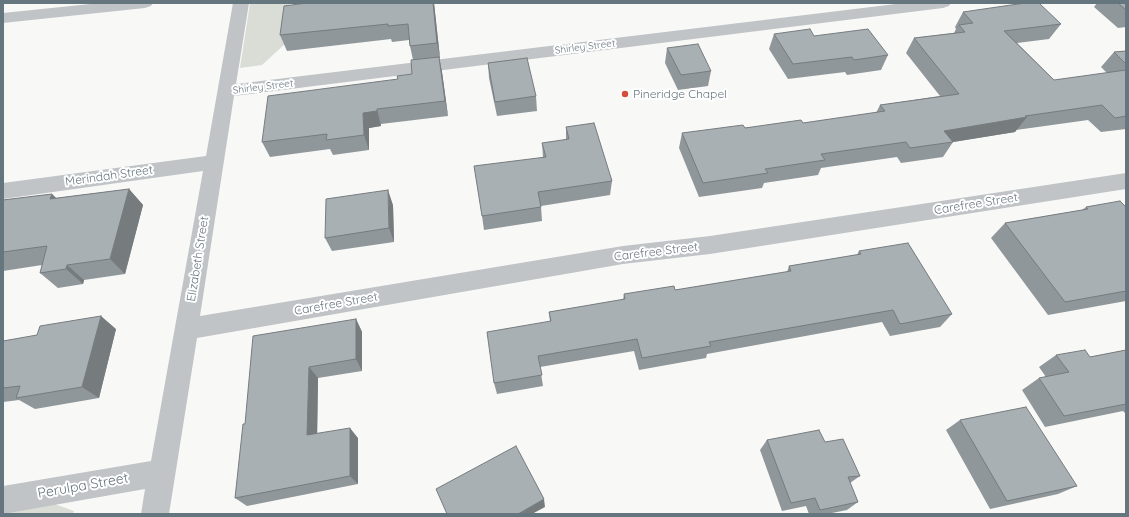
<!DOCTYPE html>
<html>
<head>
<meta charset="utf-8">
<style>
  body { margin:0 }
  #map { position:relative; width:1129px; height:517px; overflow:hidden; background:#f8f8f6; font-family:Quicksand,sans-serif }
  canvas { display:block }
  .frame { position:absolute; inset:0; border:4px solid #66767e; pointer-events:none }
</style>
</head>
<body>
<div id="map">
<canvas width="1129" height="517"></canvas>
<div class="frame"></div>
</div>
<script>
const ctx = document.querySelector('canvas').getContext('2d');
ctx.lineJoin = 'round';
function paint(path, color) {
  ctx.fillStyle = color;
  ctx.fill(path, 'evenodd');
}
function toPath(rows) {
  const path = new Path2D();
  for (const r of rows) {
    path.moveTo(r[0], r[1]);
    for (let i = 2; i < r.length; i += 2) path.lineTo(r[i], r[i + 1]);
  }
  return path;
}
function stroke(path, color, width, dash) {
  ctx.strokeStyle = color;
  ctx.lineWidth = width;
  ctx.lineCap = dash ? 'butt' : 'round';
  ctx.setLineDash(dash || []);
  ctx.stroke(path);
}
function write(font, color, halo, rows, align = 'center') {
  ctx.font = font + ' Quicksand,sans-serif';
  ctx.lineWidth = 4;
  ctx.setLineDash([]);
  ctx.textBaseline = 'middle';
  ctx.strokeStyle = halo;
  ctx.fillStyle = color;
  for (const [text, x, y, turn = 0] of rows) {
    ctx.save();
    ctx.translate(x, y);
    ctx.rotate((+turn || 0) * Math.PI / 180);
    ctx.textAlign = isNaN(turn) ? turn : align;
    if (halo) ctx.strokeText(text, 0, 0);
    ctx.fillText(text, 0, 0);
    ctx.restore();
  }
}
const green = toPath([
  [250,3,291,3,289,6,287,42,262,65,240,68],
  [46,501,74,511,73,514,3,514,3,502]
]);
const minor = toPath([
  [100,3,153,3,151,6,145,8,3,23,3,13,100,3],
  [233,3,249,3,236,84,904,3,951,3,949,6,943,8,234,96,200,316,623,246,710,236,1126,173,1126,189,710,254,623,264,197,338,169,514,141,514,145,489,3,514,3,486,151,461,203,171,3,199,3,183,206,156,233,3]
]);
const wall = toPath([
  [434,3,440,58,439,58,442,72,448,116,381,124,381,126,369,128,369,150,333,155,330,149,270,157,262,142,398,79,412,74,413,60,410,46,409,40,392,42,391,39,287,51,280,35],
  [1097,3,1126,3,1126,27,1118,28,1094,7],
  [963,12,1061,24,1049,39,1017,43,1054,80,1107,73,1101,67,1114,52,1126,51,1126,129,1101,132,1088,120,1016,130,1015,132,953,142,943,157,901,163,897,157,821,168,818,175,764,183,762,188,699,197,679,148,682,133,803,123,876,113,880,105,940,96,906,53,914,38,954,33,956,29,955,27],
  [774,34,814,36,888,55,881,70,847,75,845,72,788,79,769,49],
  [667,48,711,71,708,86,678,90,665,63],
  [488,63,536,96,537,111,497,116,489,78],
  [566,127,612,181,610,195,541,206,542,221,484,230,482,216,543,157,542,143,566,140],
  [129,189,143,205,125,274,84,280,83,284,58,288,40,273,42,265,3,271,3,200,52,194,56,198],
  [393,205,394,242,332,251,325,238],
  [1125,206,1126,206,1126,301,1048,315,991,238,1005,223,1082,210,1086,207],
  [859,251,952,314,940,327,890,336,882,322,707,354,706,358,639,370,634,351,540,367,543,386,497,394,494,383,550,322,549,312,623,300,624,294,675,290,787,272,789,266,857,255],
  [356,319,362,332,362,371,318,378,317,434,358,438,358,484,247,506,235,498,245,424],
  [116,329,99,398,35,409,19,400,3,402,3,341],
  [1126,350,1126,414,1123,411,1045,427,1022,390,1039,378,1046,377,1039,367,1056,355,1090,357],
  [960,420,1077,486,1058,494,990,509,946,430],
  [767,440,825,442,860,476,850,483,858,502,847,510,827,514,809,514,806,506,782,511,760,450]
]);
const shadedWall = toPath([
  [433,3,434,3,440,58,437,43],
  [439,57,442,72,448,116,445,101],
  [377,109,381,126,369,128,369,150,364,135,363,113],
  [1027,117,1015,132,953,142,944,131],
  [129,189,143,205,125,274,110,259],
  [388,190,393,205,394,242,389,228],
  [52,194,68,210,50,199],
  [67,265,84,280,83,284,66,269],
  [101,316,116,329,99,398,82,387],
  [356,319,362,332,362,371,356,359],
  [309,367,318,378,317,445,307,435],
  [350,428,358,438,358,484,350,476],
  [544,499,545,507,532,514,518,514]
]);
const building = toPath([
  [307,3,433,3,437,43,410,46,408,24,388,26,388,24,280,35,284,6,307,3],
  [1025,3,1039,3,1061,24,1004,31,1054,80,1126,70,1126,116,1115,118,1102,105,1025,116,1027,117,944,131,953,142,910,148,906,142,821,154,825,160,765,169,768,173,703,183,682,133,743,125,745,128,801,120,803,123,885,111,880,105,959,94,914,38,965,32,959,25,973,23,963,12,1025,3],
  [1118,3,1126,3,1126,10,1118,3],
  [810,29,814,36,868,29,888,55,854,60,852,57,793,64,774,34,810,29],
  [698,44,711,71,681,75,667,48,698,44],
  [1126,51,1126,64,1114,52,1126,51],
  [439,57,445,101,377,109,377,111,363,113,364,135,326,140,327,134,262,142,268,96,398,79,397,76,412,74,411,60,439,57],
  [527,58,536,96,495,102,488,63,527,58],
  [594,123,612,181,538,192,541,207,482,216,474,166,546,157,542,143,569,139,566,127,594,123],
  [129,189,110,259,67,265,66,269,40,273,47,246,3,252,3,200,52,194,50,199,129,189],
  [388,190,389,228,325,238,326,199,388,190],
  [1120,201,1125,206,1126,206,1126,291,1065,302,1005,223,1088,209,1086,207,1120,201],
  [908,243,952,314,900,324,893,310,709,342,711,346,642,358,637,339,538,356,542,375,494,383,487,332,551,321,549,312,625,299,624,294,674,286,675,290,791,271,789,266,861,254,859,251,908,243],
  [101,316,82,387,16,398,20,386,3,388,3,341,37,335,40,326,101,316],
  [356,319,356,359,309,367,307,435,350,428,350,476,235,498,243,424,245,424,253,336,356,319],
  [1085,350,1090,357,1126,350,1126,404,1064,416,1039,378,1069,372,1056,355,1085,350],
  [1026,407,1077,486,1007,501,960,420,1026,407],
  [819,430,825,442,843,439,860,476,848,477,858,502,820,510,815,498,791,503,767,440,819,430],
  [516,446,544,499,518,514,447,514,436,489,516,446]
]);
const markers = [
  [625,94,4,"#d44d3a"]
];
const farStreetnames = [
  ["Shirley Street",585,47,-7],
  ["Shirley Street",263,87,-7]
];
const poiNames = [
  ["Pineridge Chapel",633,94]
];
const streetNames = [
  ["Merindah Street",109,176,-8],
  ["Carefree Street",976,204,-9],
  ["Carefree Street",656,252,-7],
  ["Elizabeth Street",198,259,-81],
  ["Carefree Street",336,304,-10]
];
const nearStreetnames = [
  ["Perulpa Street",83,486,-10]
];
paint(green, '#d9ddd5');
paint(minor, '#c0c4c7');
paint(wall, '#90979b');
paint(shadedWall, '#767b7e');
paint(building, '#a8b0b4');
stroke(building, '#767b7e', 1);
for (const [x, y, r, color] of markers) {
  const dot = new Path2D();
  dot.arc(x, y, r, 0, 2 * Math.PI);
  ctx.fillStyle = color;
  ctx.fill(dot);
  stroke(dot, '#fff', 1.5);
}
write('10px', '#66767e', '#fff', farStreetnames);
write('12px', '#66767e', '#fff', poiNames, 'left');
write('12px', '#66767e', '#fff', streetNames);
write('14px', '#66767e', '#fff', nearStreetnames);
</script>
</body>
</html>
